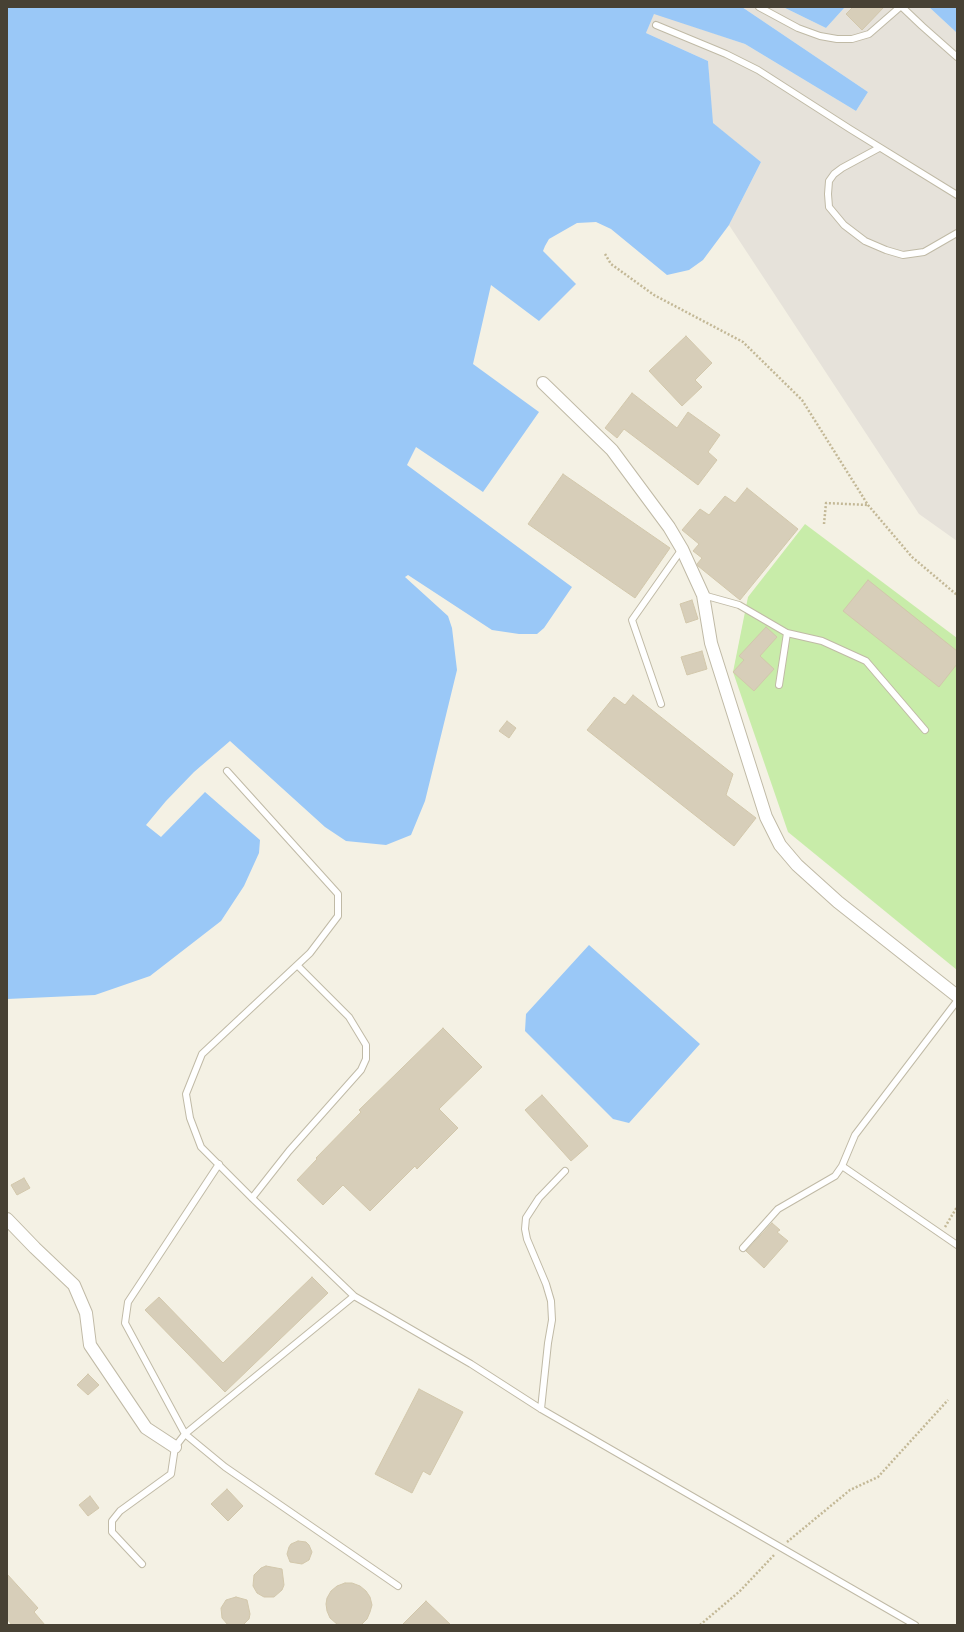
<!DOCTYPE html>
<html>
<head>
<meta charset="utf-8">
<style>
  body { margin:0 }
  #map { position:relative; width:964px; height:1632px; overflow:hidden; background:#f4f1e4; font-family:Raleway,sans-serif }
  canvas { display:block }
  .frame { position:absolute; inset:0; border:8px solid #474134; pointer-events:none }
</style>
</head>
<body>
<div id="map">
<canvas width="964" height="1632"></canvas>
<div class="frame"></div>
</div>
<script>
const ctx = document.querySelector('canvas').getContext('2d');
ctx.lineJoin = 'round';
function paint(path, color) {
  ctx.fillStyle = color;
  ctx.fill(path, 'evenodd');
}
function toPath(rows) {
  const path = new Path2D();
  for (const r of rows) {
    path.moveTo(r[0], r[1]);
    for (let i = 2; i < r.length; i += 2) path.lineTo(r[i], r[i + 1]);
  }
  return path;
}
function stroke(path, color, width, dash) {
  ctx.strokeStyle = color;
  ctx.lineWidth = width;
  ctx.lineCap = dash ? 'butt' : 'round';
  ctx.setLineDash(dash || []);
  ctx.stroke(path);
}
const industrial = toPath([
  [742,7,783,7,826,28,845,7,929,7,957,33,957,541,919,514,729,225,761,162,712,123,708,61,646,33,654,13,745,44,856,111,868,92]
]);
const green = toPath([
  [805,524,957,638,957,970,788,832,733,672,748,597]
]);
const water = toPath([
  [7,7,742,7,868,92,856,111,745,44,654,14,646,33,708,61,713,123,761,162,729,225,703,260,689,270,667,275,611,229,596,222,577,223,549,239,545,246,543,251,576,284,539,321,491,285,473,364,539,412,483,492,416,447,407,465,572,587,544,628,537,634,519,634,492,630,408,575,405,577,448,616,452,628,457,670,425,801,411,835,386,845,346,841,325,827,230,741,194,772,166,801,146,825,161,837,205,792,260,840,259,853,244,886,221,921,150,976,95,995,7,999],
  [783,7,845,7,826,28],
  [929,7,957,7,957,33],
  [589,945,700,1044,629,1123,613,1119,525,1031,526,1014]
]);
const building = toPath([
  [853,7,884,7,862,30,846,14,853,7],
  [686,336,712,363,695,380,702,387,682,406,649,371,686,336],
  [632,393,677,428,688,412,720,435,708,452,717,460,698,485,624,429,617,438,605,428,632,393],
  [563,474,670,548,635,598,528,524,563,474],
  [747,488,798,529,740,600,698,566,697,564,702,558,693,551,699,544,682,530,700,509,709,515,725,496,735,503,747,488],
  [868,580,957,651,957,664,939,687,843,611,868,580],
  [692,600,698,619,686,623,680,604,692,600],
  [766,627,777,637,760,656,774,669,754,691,733,672,744,660,739,656,766,627],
  [702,651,707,669,687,675,681,657,702,651],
  [633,695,733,774,726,795,756,818,734,846,587,730,614,697,625,705,633,695],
  [507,721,516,728,509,738,499,731,507,721],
  [443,1028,482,1067,439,1109,458,1128,417,1169,415,1166,370,1211,343,1185,323,1205,297,1180,317,1159,316,1158,361,1112,359,1110,443,1028],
  [542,1095,588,1146,571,1161,525,1110,542,1095],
  [24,1178,30,1188,17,1195,11,1185,24,1178],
  [772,1223,780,1230,777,1232,788,1241,764,1268,746,1251,772,1223],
  [312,1277,328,1293,225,1392,145,1310,159,1297,223,1363,312,1277],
  [88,1374,99,1385,88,1395,77,1385,88,1374],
  [419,1389,463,1412,430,1475,423,1471,412,1493,375,1474,419,1389],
  [227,1489,243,1506,228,1521,211,1504,227,1489],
  [90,1496,99,1508,88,1516,79,1505,90,1496],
  [298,1541,306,1542,309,1545,312,1552,309,1560,302,1564,290,1562,287,1554,289,1547,291,1544,298,1541],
  [266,1566,282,1569,284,1585,282,1590,274,1597,264,1597,257,1593,253,1586,254,1575,261,1568,266,1566],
  [7,1574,38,1608,34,1612,45,1625,12,1625,7,1619,7,1574],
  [345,1583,352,1583,360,1586,366,1591,370,1597,372,1605,370,1612,367,1619,361,1625,338,1625,330,1618,327,1611,326,1604,327,1598,331,1591,337,1586,345,1583],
  [236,1597,247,1600,250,1614,249,1619,243,1625,228,1625,222,1618,221,1608,226,1600,236,1597],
  [426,1601,451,1625,402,1625,426,1601]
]);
const path = toPath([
  [605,254,611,264,654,295,743,342,802,400,868,505,912,557,957,595],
  [824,524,826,503,868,505],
  [945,1227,957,1207],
  [787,1542,850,1490,878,1477,948,1400],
  [700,1625,740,1591,775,1554]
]);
const service = toPath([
  [759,7,798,28,820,36,837,39,852,39,869,34,900,7],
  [902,7,922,26,957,57],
  [656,25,726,54,758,70,850,129,957,195],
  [879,148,842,168,834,174,829,181,828,194,829,207,844,225,865,241,886,250,903,255,924,252,957,233],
  [703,595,739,605,787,633,779,685],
  [787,633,822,641,866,661,925,730],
  [661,704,632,620,682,549],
  [227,771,338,894,338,916,310,953,202,1054,186,1094,190,1118,201,1147,252,1198,354,1296,471,1364,541,1409,915,1625],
  [219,1164,128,1302,125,1323,185,1434,225,1467,398,1586],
  [842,1166,957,1245],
  [252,1198,289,1151,361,1070,366,1059,366,1045,349,1017,297,965],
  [743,1248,778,1209,835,1176,842,1166,855,1135,957,1001],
  [541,1409,548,1343,552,1320,551,1301,546,1284,527,1239,525,1229,526,1218,539,1198,565,1171],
  [142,1564,112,1532,112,1521,120,1511,171,1474,175,1447,185,1434,354,1296]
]);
const minor = toPath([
  [543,383,612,450,669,527,682,549,703,595,711,643,766,817,780,845,797,865,838,902,957,996],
  [7,1219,35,1248,74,1285,86,1313,90,1345,146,1428,175,1447]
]);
paint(industrial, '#e6e2da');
paint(green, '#c8eca9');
paint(water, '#9ac8f7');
paint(building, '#d7ceb9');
stroke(building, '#d2c7ab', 1);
stroke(service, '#c0baa6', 8);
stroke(minor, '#c0baa6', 14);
stroke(path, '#c3b896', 2.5, [2, 2]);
stroke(service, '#fff', 6);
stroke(minor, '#fff', 12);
</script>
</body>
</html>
